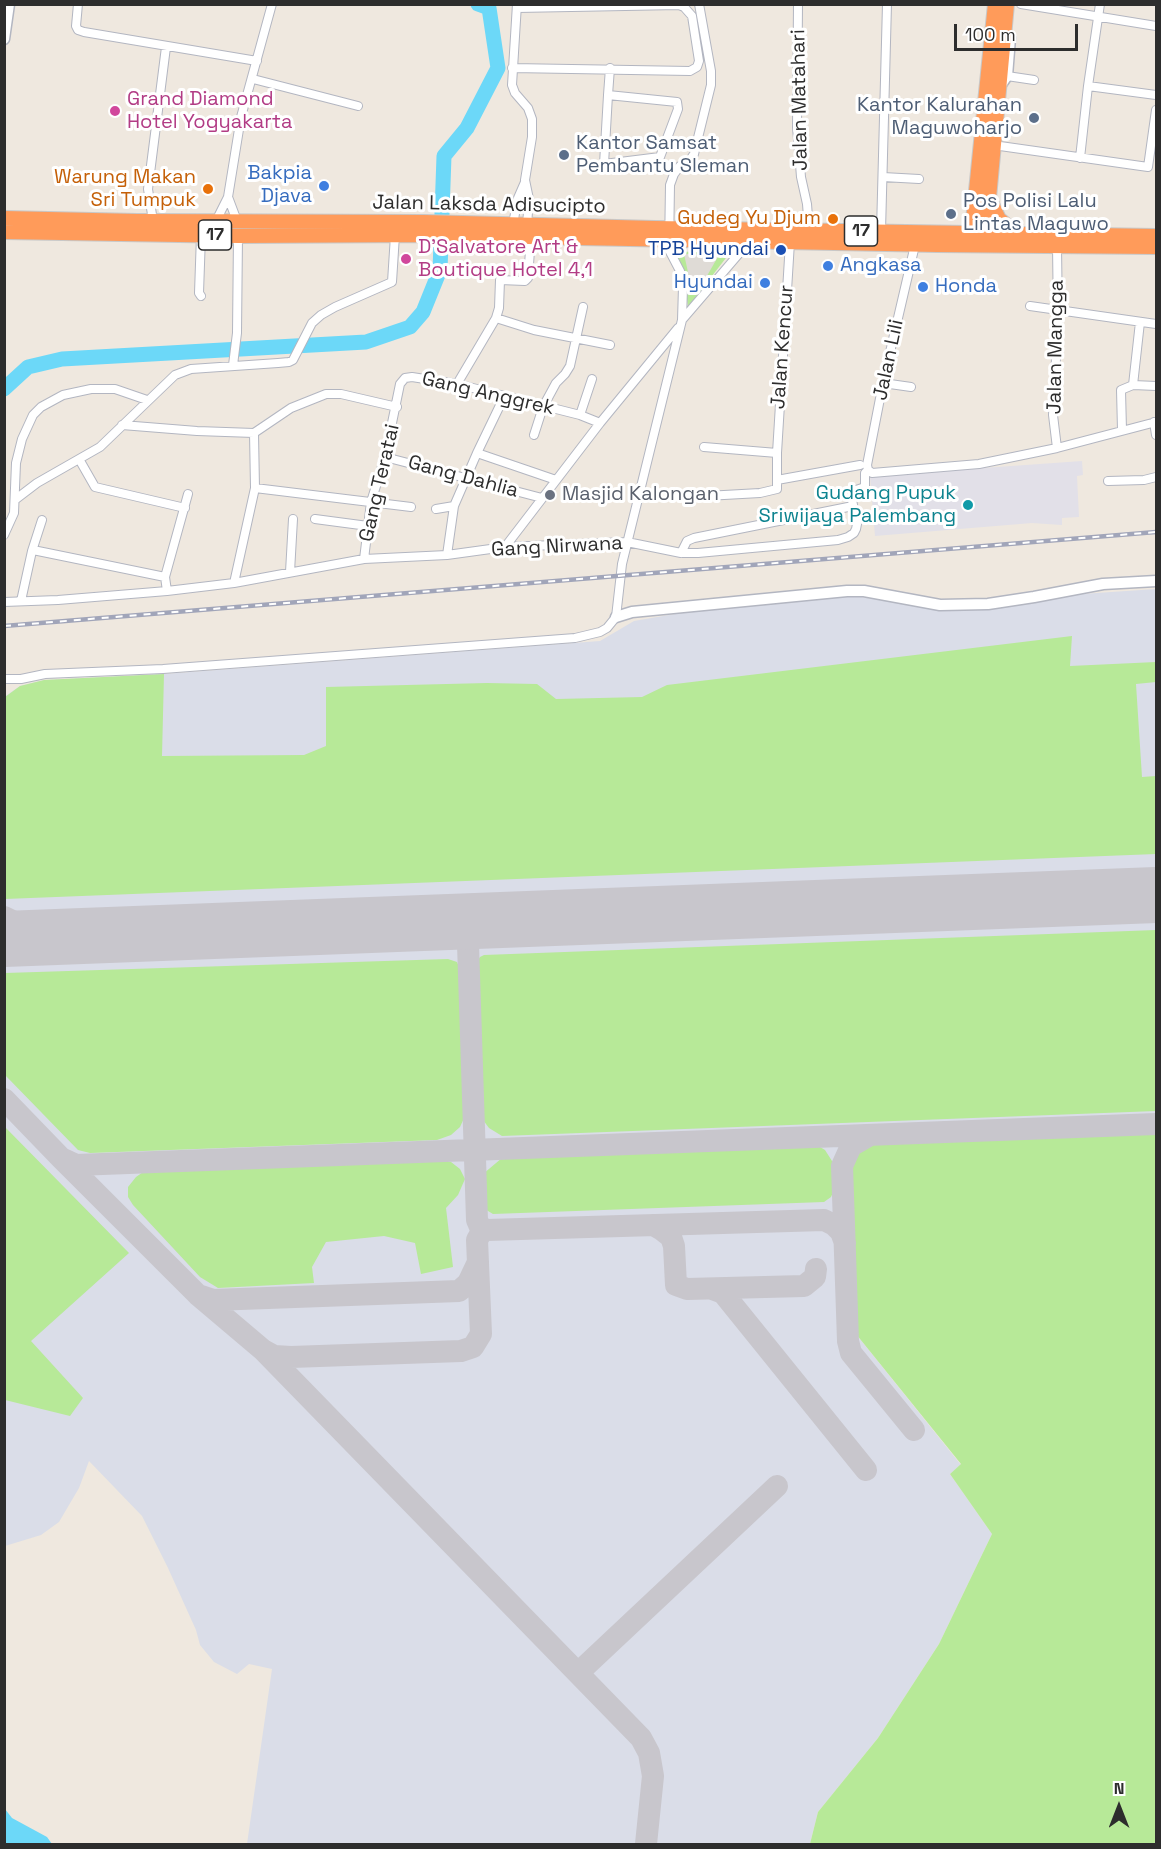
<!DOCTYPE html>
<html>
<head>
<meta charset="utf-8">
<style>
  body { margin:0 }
  #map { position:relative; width:1161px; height:1849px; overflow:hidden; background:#efe8df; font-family:"Space Grotesk",sans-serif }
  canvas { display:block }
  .frame { position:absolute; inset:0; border:6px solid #2d2d2d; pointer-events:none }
  .north { position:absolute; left:1089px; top:1777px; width:60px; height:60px; -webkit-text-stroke:4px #fff; paint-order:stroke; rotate:0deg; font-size:16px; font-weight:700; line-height:24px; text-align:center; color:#2d2d2d }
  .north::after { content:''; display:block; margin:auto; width:21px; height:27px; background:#2d2d2d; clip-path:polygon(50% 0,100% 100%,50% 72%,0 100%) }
  .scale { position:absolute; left:954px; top:24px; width:124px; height:27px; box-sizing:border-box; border:3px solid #2d2d2d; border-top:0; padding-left:8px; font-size:18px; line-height:21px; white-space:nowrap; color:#2d2d2d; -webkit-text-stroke:4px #fff; paint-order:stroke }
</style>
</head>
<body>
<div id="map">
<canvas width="1161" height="1849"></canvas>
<div class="frame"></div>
<div class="north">N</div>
<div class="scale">100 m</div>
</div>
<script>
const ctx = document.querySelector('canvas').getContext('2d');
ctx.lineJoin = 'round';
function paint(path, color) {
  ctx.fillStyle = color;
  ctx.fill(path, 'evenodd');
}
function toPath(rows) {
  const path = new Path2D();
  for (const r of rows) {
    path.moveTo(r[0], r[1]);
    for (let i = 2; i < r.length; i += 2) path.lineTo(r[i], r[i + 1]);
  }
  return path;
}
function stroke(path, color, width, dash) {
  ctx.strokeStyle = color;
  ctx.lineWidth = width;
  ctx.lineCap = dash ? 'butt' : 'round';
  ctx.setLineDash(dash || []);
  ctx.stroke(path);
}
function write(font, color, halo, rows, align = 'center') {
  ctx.font = font + ' "Space Grotesk",sans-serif';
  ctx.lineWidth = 6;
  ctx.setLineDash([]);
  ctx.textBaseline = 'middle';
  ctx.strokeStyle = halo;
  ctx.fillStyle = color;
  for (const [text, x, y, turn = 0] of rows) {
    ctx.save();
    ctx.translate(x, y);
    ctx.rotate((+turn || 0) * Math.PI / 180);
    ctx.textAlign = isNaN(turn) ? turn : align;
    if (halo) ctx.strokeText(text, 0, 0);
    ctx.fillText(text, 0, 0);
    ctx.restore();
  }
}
const industrial = toPath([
  [1082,461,1083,475,1077,476,1079,517,1062,518,1062,525,1032,523,875,536,870,476]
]);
const airport = toPath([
  [1156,589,1156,1214,856,1334,961,1465,950,1474,992,1534,939,1644,878,1738,818,1812,810,1844,247,1844,272,1669,249,1664,237,1674,214,1662,200,1645,196,1630,168,1568,142,1516,89,1461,79,1488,59,1522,41,1535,5,1546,4,697,20,686,44,680,164,674,600,641,634,621,727,605,855,596,946,610,1019,604,1052,596]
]);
const green = toPath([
  [675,251,729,254,688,307,683,268],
  [1072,636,1070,666,1156,662,1156,682,1136,684,1142,777,1156,776,1156,854,5,899,5,697,20,686,44,680,164,674,162,756,304,755,326,746,326,687,487,683,537,684,556,699,642,697,667,685],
  [1156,930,1156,1111,502,1136,489,1128,483,1120,480,1107,476,963,480,957,484,955],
  [448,959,457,962,461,972,465,1116,460,1127,451,1135,437,1140,90,1153,78,1150,5,1075,5,973],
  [4,1126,129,1253,31,1341,83,1398,70,1416,5,1400],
  [1156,1131,1156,1844,810,1844,818,1812,878,1738,939,1644,992,1534,950,1474,961,1464,856,1334,856,1270,850,1160,855,1151,864,1145,875,1142],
  [815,1144,825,1150,832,1161,834,1190,831,1197,824,1202,493,1214,483,1208,481,1181,483,1174,502,1158,514,1155],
  [436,1158,451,1162,460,1169,465,1179,458,1195,446,1208,453,1267,421,1274,415,1243,384,1236,326,1242,312,1267,314,1283,218,1288,200,1277,133,1205,128,1197,128,1187,136,1177,146,1170]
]);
const plaza = toPath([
  [684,254,719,255,700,288,691,286]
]);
const water = toPath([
  [5,1809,12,1818,47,1837,52,1844,5,1844]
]);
const river = toPath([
  [4,389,28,367,62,359,366,342,410,327,423,312,440,270,444,156,467,128,498,68,489,8,478,4]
]);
const taxiway = toPath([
  [4,917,45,937],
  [484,921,472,933,468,944,477,1220,480,1227,487,1230],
  [446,922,464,934,468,944],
  [4,1099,61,1158,198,1295,263,1350,641,1738,649,1753,653,1776,646,1844],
  [870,1135,851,1146,842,1166,848,1341,851,1353,914,1430],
  [61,1158,76,1165,1156,1124],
  [653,1225,662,1230,671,1237,674,1246,676,1285,687,1289,804,1286,815,1277,816,1269],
  [712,1289,723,1293,866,1470],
  [198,1295,213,1300,459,1291,468,1283,478,1262],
  [263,1350,274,1356,291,1357,461,1351,473,1347,481,1334,477,1240,481,1233,487,1230,824,1220,834,1225,841,1232,845,1243],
  [578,1673,777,1486]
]);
const runway = toPath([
  [4,939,1156,895]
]);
const street = toPath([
  [78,4,76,26,78,30,84,32,257,61],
  [517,4,512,85,515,93,528,108,532,119,532,137,525,180,529,199,527,225],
  [798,4,797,127,801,177,807,204,809,230],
  [1021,4,1156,26],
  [512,68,690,71,697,67,699,61,692,16,684,7,679,5,517,8],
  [1007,76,1034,80],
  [253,79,358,106],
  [1088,86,1156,95],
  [608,95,677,102,678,109,660,157,604,164,608,95,610,68],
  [993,145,1148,167,1156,110],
  [1080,158,1088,86,1100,4],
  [883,177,919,179],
  [228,197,237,221],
  [153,221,148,189,166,47],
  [216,221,228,197,241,117,272,4],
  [513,224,518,198,525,182],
  [881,231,887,4],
  [201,235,199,293,201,296],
  [915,245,884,378,867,465,868,470,872,473,979,464,1057,448,1156,422],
  [1030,306,1156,324],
  [496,318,534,330,610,345],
  [682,320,683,287,680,271,669,250,670,185,674,174,680,166,690,160,694,154,711,85,711,71,699,4],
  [233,365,237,333,238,236],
  [883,383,911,387],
  [457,384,496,318,499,308,500,280,525,281,528,278,531,237],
  [1133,385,1140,322],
  [580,415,592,379],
  [1154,422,1156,435],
  [122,425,197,431,254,433],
  [1122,430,1121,390,1133,385,1156,386],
  [254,433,291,408,326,394,341,394,397,407],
  [534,435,543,407,556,383,565,374,570,366,583,307],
  [704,447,777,453],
  [1057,448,1053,415,1058,321,1057,246],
  [477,453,556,480],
  [385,457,542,498],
  [79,459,95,487,185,508],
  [777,480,860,465],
  [1108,481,1144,480,1156,477],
  [255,488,411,507],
  [688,497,760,493,777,489,777,453,790,242],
  [16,499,37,483,100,447,175,375,191,369,278,363,289,362,293,360,312,323,321,315,335,307,392,282,395,235],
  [436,509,454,506],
  [315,519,368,526],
  [4,535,14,513,16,463,22,439,33,415,41,407,63,395,91,389,115,389,147,400],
  [505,547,600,423,678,328],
  [33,550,165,577],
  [681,553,687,541,694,538,853,506],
  [447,555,454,506,477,453,504,397],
  [364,559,371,502,385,457,400,384,405,378,412,377,457,384,580,415,600,423],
  [290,572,293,519],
  [234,583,255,488,254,433],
  [167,591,165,577,188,494],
  [21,601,32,551,42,520],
  [4,602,58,600,167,591,234,583,364,559,447,555,505,547,627,542,681,553,698,553,838,540,848,537,854,533,856,529,857,524,851,495,853,491,865,487,865,473,868,470],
  [4,679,21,679,45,674,163,669,575,638,600,632,607,628,616,617,622,564,682,320,749,242]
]);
const secondary = toPath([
  [4,39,9,4],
  [1000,86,1007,76,1010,38],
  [616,617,632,612,847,591,864,591,940,605,988,604,1034,597,1103,584,1156,581]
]);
const highway = toPath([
  [990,200,999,219,1011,229,1020,233],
  [4,218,137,221,424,222,655,228,1156,236],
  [4,232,238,236,425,235,937,245,1156,247],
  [971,240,995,4],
  [985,241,1007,4]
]);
const rail = toPath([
  [4,626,1156,532]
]);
const markers = [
  [115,111,6,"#d1479c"],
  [1034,118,6,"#5c6f8a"],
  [564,155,6,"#5c6f8a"],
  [324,186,6,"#3f7fe0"],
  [208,189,6,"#e8710a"],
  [951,214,6,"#5c6f8a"],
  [833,219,6,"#e8710a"],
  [781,250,6,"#1a4fb4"],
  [406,259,6,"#d1479c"],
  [828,266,6,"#3f7fe0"],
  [765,283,6,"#3f7fe0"],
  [923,287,6,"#3f7fe0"],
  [550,495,6,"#6b7280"],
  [968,505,6,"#0f9aa8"]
];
const shields = [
  [861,231,33],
  [215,235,33]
];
const shieldNames = [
  ["17",861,231],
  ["17",215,235]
];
const hotelNames = [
  ["Grand Diamond",127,100],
  ["Hotel Yogyakarta",127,123],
  ["D'Salvatore Art &",418,248],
  ["Boutique Hotel 4,1",418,271]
];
const streetNames = [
  ["Jalan Matahari",800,100,-91],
  ["Jalan Laksda Adisucipto",489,205,1],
  ["Jalan Kencur",783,347,-86],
  ["Jalan Mangga",1056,347,-89],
  ["Jalan Lili",889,360,-78],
  ["Gang Anggrek",488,394,13],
  ["Gang Dahlia",463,477,15],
  ["Gang Teratai",380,483,-77],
  ["Gang Nirwana",557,547,-3]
];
const serviceNames = [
  ["Kantor Kalurahan",1022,106,"right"],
  ["Maguwoharjo",1022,129,"right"],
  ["Kantor Samsat",576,144],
  ["Pembantu Sleman",576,167],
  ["Pos Polisi Lalu",963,202],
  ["Lintas Maguwo",963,225]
];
const shopNames = [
  ["Bakpia",312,174],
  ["Djava",312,197],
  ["Angkasa",840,266,"left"],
  ["Hyundai",753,283],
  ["Honda",935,287,"left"]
];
const foodNames = [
  ["Warung Makan",196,178],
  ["Sri Tumpuk",196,201],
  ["Gudeg Yu Djum",821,219]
];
const transitNames = [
  ["TPB Hyundai",769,250]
];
const cultureNames = [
  ["Gudang Pupuk",956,494],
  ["Sriwijaya Palembang",956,517]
];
const worshipNames = [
  ["Masjid Kalongan",562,495]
];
paint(industrial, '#e2e0e8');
paint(airport, '#dadde8');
paint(green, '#b7e998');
paint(plaza, '#dfdbd6');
paint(water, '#6cd8f8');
stroke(river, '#6cd8f8', 15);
stroke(taxiway, '#c8c6cc', 22);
stroke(runway, '#c8c6cc', 56);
stroke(street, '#b3b6c1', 10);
stroke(secondary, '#b3b6c1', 13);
stroke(highway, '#c8c8c8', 16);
stroke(street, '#fff', 8);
stroke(secondary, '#fff', 10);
stroke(highway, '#ff9b5a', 14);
stroke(rail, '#a1a5b9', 4.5);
stroke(rail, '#fff', 2, [7]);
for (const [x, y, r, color] of markers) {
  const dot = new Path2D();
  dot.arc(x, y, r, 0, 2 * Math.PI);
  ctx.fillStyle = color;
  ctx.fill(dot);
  stroke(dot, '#fff', 2);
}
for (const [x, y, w] of shields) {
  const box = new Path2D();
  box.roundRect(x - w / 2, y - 15, w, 30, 4.5);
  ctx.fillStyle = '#fff';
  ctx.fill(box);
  stroke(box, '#2d2d2d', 1.5);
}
write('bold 18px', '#2d2d2d', null, shieldNames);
write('20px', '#b23c85', '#fff', hotelNames, 'left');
write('20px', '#2d2d2d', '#fff', streetNames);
write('20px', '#4e5e75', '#fff', serviceNames, 'left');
write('20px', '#366cbe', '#fff', shopNames, 'right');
write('20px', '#c56008', '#fff', foodNames, 'right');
write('20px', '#164399', '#fff', transitNames, 'right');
write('20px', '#0d838f', '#fff', cultureNames, 'right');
write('20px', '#5b616d', '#fff', worshipNames, 'left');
</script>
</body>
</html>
